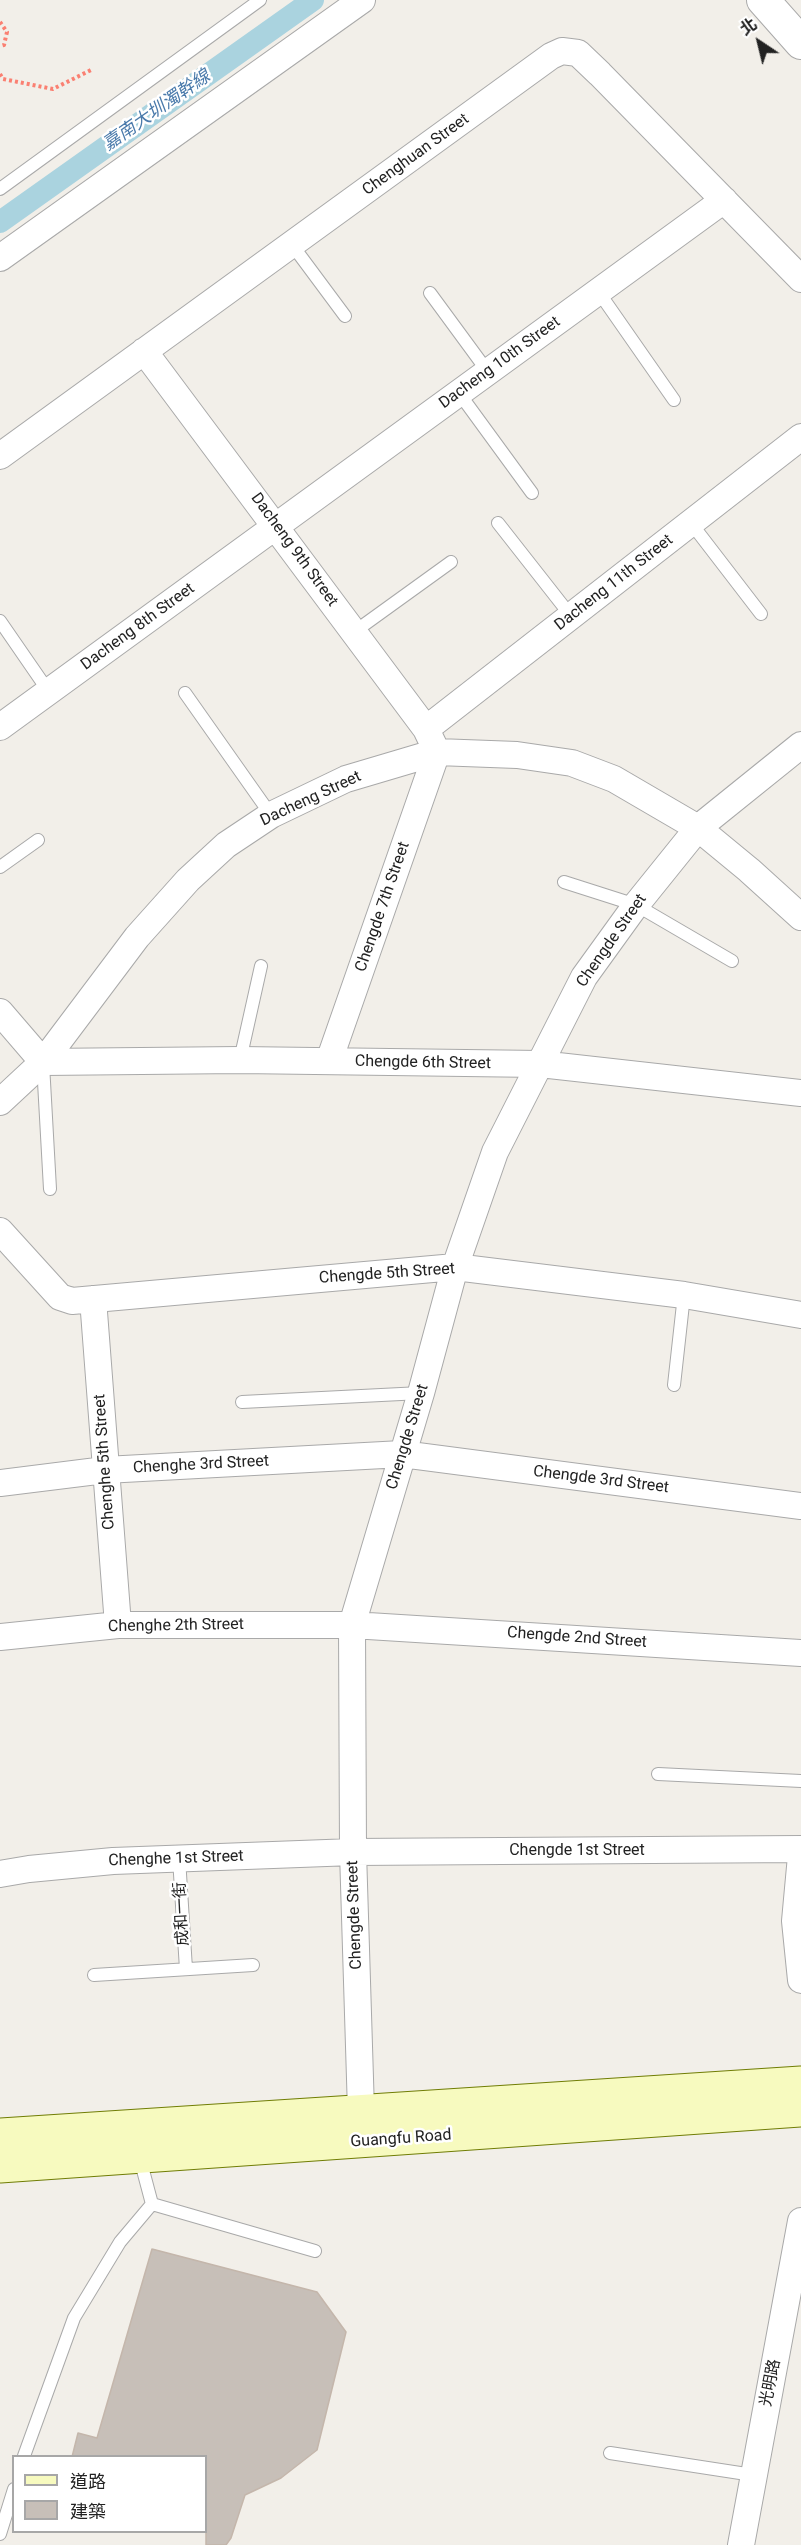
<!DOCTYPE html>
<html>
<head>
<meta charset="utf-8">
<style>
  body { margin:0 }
  #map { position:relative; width:801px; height:2545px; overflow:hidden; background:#f2efe9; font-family:Roboto,"Noto Sans TC",sans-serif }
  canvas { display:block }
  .legend { position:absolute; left:12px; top:2455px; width:195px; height:78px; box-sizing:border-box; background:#fff; border:2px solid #a7a7a7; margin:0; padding:8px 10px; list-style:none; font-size:18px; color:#222 }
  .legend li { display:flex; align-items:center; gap:12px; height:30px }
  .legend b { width:30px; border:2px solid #a7a7a7 }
  .north { position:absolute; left:729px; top:12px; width:60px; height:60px; -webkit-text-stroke:4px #fff; paint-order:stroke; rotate:325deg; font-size:16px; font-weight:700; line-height:24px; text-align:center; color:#222 }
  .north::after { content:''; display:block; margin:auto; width:21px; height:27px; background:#222; clip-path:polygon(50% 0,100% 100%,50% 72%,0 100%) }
</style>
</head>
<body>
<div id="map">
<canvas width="801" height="2545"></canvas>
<ul class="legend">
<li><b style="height:8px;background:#f7fabf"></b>道路</li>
<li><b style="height:16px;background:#c7bfb8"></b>建築</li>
</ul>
<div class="north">北</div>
</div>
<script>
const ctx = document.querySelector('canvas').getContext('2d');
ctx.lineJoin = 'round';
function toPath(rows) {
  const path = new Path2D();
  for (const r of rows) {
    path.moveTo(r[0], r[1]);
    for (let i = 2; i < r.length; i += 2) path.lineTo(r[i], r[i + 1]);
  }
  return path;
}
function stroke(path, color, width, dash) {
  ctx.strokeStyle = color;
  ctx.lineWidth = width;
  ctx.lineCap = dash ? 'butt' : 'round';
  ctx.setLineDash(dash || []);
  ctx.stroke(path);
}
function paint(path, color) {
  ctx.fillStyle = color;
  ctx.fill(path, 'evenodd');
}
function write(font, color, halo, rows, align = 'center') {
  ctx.font = font + ' Roboto,"Noto Sans TC",sans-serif';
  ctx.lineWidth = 5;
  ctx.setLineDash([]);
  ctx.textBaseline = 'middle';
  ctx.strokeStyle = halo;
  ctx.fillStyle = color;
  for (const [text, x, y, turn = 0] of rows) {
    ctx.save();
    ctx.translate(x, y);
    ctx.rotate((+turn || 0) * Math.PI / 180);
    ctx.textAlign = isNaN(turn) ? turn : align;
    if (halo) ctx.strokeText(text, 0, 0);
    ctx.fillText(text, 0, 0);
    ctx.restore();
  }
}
const canal = toPath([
  [0,222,313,0]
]);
const building = toPath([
  [152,2249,317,2292,346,2332,317,2450,281,2478,245,2495,231,2538,226,2545,206,2545,206,2457,72,2457,78,2433,97,2438,152,2249]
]);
const path = toPath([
  [0,22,7,32,4,45,0,46],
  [0,74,3,79,53,89,91,70]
]);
const service = toPath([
  [0,189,260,0],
  [293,246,345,316],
  [598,291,674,400],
  [430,293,488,372],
  [459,393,532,493],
  [498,523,571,616],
  [691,523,761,614],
  [0,621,49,692],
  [354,632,451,562],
  [185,693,271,815],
  [0,867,38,840],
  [564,882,636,905,732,961],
  [240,1060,261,966],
  [43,1064,50,1189],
  [674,1385,684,1295],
  [242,1402,421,1393],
  [658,1774,801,1781],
  [179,1858,186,1969],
  [94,1975,253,1965],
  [140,2159,152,2204],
  [610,2453,753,2475],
  [24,2456,74,2318,120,2242,152,2204,315,2251],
  [0,2534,14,2489]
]);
const minor = toPath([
  [0,258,362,0],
  [144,351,426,729,437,752,329,1061],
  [0,456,551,56,562,51,578,53,600,74,801,279],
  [0,727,724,200],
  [426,729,801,437],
  [0,1012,43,1062,240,1060,540,1064,801,1093],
  [0,1102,43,1062,137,937,188,880,226,845,271,815,346,779,437,752,517,755,572,763,614,779,698,828,749,870,801,917],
  [0,1231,60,1297,72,1301,455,1267,684,1295,801,1315],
  [93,1299,118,1625],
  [0,1483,105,1470,402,1454,801,1506],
  [0,1637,118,1625,352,1625,801,1653],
  [801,1856,795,1921,801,1980],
  [0,1874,29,1869,113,1861,353,1852,801,1849],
  [361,2111,353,1852,352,1625,421,1393,455,1267,495,1152,584,977,636,905,698,828,801,745],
  [741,2545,801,2221]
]);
const tertiary = toPath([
  [763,0,801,43]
]);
const secondary = toPath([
  [0,2135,801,2083],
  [0,2166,801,2110]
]);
const streetNames = [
  ["Chenghuan Street",416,155,-36],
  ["Dacheng 10th Street",500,363,-36],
  ["Dacheng 9th Street",294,550,54],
  ["Dacheng 11th Street",614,583,-38],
  ["Dacheng 8th Street",138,627,-36],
  ["Dacheng Street",311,799,-25],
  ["Chengde 7th Street",383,907,-71],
  ["Chengde Street",612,941,-55],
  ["Chengde 6th Street",423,1063,1],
  ["Chengde 5th Street",387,1274,-4],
  ["Chengde Street",408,1437,-73],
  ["Chenghe 5th Street",105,1462,-94],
  ["Chenghe 3rd Street",201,1465,-3],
  ["Chengde 3rd Street",601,1480,7],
  ["Chenghe 2th Street",176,1626,-1],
  ["Chengde 2nd Street",577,1638,4],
  ["Chengde 1st Street",577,1851],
  ["Chenghe 1st Street",176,1859,-2],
  ["成和一街",182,1914,-93],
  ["Chengde Street",355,1915,-92],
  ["Guangfu Road",401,2139,-4],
  ["光明路",771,2383,-79]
];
const waterNames = [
  ["嘉南大圳濁幹線",157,111,-35]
];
stroke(canal, '#aad3df', 22);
paint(building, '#c7bfb8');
stroke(building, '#c4b6ab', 1.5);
stroke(service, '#a9a9a9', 14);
stroke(minor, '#a9a9a9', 28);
stroke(tertiary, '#a9a9a9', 34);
stroke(secondary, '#707d05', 35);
stroke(path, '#fa8072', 4, [3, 3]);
stroke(service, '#fff', 12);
stroke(minor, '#fff', 26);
stroke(tertiary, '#fff', 32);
stroke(secondary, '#f7fabf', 33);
write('16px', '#222', '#fff', streetNames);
write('italic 18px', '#4a7aab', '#fff', waterNames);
</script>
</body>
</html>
